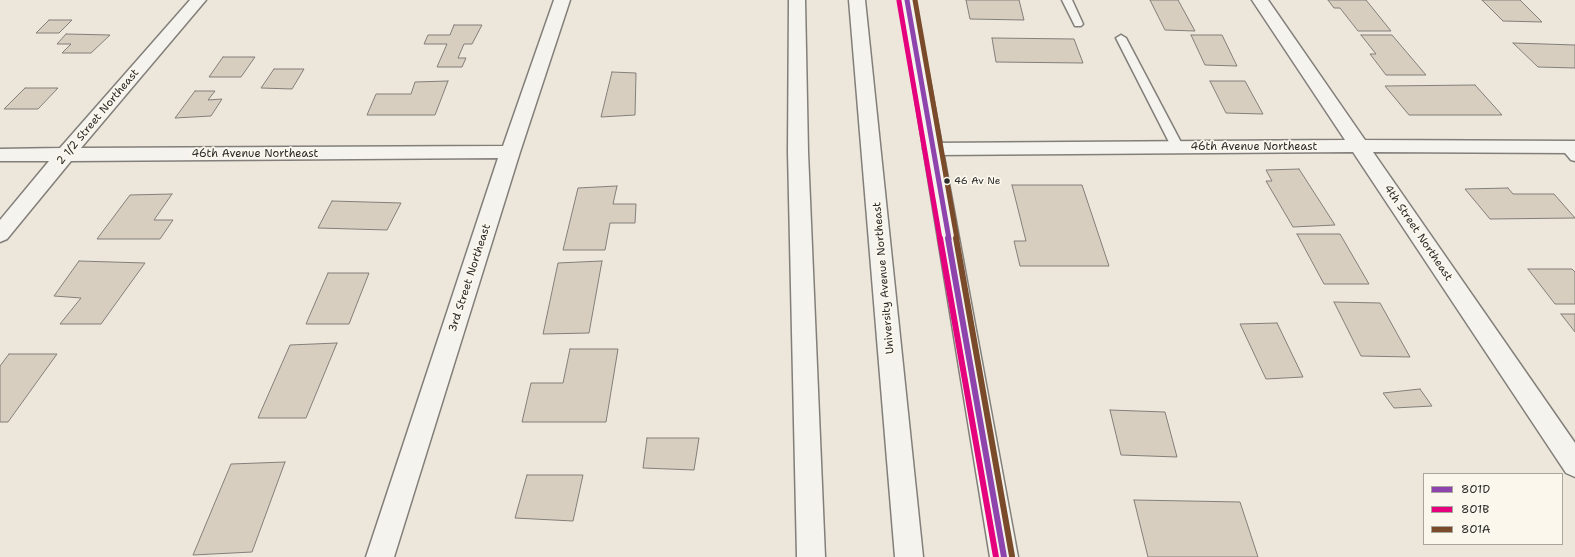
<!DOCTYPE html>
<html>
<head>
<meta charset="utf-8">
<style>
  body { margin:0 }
  #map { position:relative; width:1575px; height:557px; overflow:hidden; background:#ede6da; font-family:"Shantell Sans",sans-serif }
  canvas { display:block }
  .legend { position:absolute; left:1423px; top:473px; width:140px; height:72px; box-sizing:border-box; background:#fbf7ec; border:1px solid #a8a59f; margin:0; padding:5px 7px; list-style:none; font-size:12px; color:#2b2b2b }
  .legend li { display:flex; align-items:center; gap:8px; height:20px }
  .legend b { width:20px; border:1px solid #a8a59f }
</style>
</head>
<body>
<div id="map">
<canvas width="1575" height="557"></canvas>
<ul class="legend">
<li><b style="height:5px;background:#8e44ad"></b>801D</li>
<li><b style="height:5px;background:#e5007d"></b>801B</li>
<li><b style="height:5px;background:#7a4b2a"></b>801A</li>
</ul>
</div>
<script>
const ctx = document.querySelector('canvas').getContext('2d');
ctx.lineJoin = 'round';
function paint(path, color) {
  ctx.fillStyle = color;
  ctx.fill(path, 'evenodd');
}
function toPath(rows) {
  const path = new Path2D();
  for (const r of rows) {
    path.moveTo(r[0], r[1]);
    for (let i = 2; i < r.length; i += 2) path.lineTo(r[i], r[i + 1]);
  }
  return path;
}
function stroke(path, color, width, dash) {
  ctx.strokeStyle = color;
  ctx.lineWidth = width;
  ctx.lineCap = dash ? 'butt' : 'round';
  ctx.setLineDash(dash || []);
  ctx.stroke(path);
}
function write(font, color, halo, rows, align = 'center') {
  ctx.font = font + ' "Shantell Sans",sans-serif';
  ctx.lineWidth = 3.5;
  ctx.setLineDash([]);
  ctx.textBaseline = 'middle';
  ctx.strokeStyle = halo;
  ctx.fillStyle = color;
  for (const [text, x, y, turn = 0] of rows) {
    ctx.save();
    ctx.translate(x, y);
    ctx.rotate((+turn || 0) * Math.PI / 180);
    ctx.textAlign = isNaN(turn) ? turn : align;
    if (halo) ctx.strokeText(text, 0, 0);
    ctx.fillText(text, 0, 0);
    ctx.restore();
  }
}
const building = toPath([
  [966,0,1019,0,1024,20,970,19,966,0],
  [1150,0,1178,0,1195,31,1165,30,1150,0],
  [1328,0,1366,0,1391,31,1358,31,1340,8,1334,8,1328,0],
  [1482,0,1520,0,1542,22,1503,21,1482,0],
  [49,20,72,20,59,33,36,33,49,20],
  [454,25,482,25,472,44,464,44,458,58,466,58,462,67,437,67,447,44,424,44,428,35,450,35,454,25],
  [66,34,110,35,91,53,62,53,71,44,57,44,66,34],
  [1191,35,1222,35,1237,66,1205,65,1191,35],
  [1361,35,1392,35,1426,75,1386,75,1370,54,1376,54,1361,35],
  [992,38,1074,39,1083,63,996,62,992,38],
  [1513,43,1575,45,1575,68,1538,67,1513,43],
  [223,57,255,57,241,77,209,77,223,57],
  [274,69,304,69,292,89,261,88,274,69],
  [612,72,636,73,635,115,601,117,612,72],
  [448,81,435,115,367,115,376,94,411,94,415,82,448,81],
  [1210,81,1245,81,1263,114,1226,113,1210,81],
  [1475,85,1502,115,1409,115,1385,86,1475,85],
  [25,88,58,88,38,109,4,109,25,88],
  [195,91,215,91,208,100,222,99,211,116,175,118,195,91],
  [1299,169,1335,225,1293,227,1266,181,1272,181,1266,170,1299,169],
  [1012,185,1082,185,1109,266,1020,266,1014,241,1026,241,1012,185],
  [617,186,613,204,636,204,635,223,610,223,605,250,563,250,578,188,617,186],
  [1508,188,1513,194,1554,194,1575,218,1490,219,1465,189,1508,188],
  [172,194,154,220,173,220,160,239,97,239,130,195,172,194],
  [332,201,401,203,387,230,318,228,332,201],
  [1297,234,1340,234,1369,284,1324,284,1297,234],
  [79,261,145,263,101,324,60,324,81,298,54,296,79,261],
  [602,261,589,333,543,334,558,263,602,261],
  [1528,269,1572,269,1575,272,1575,304,1555,304,1528,269],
  [328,273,369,273,349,324,306,324,328,273],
  [1334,302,1380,303,1410,357,1361,356,1334,302],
  [1561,314,1575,314,1575,332,1561,314],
  [1277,323,1303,377,1266,379,1240,324,1277,323],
  [337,343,306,418,258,418,290,345,337,343],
  [570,349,618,349,606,422,522,422,531,383,563,383,570,349],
  [9,354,57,354,8,422,0,422,0,366,9,354],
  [1420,389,1432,406,1394,408,1383,393,1420,389],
  [1110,410,1165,412,1177,457,1121,455,1110,410],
  [647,438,699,438,694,470,643,468,647,438],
  [285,462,252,552,193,555,231,464,285,462],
  [527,475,583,475,573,521,515,518,527,475],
  [1134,500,1240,502,1258,557,1148,557,1134,500]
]);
const lane = toPath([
  [1062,0,1072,0,1083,24,1081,26,1075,26,1062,0],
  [1121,35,1126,38,1184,148,1182,151,1178,152,1174,151,1172,148,1116,38,1121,35],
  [1566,143,1570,144,1575,150,1575,161,1571,160,1560,147,1562,144,1566,143]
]);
const street = toPath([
  [190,0,206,0,81,148,503,146,554,0,570,0,520,152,394,557,366,557,498,158,71,161,7,239,0,242,0,220,49,161,0,161,0,149,60,148,190,0],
  [1252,0,1268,0,1365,140,1575,141,1575,153,1373,152,1575,443,1575,477,1566,473,1353,152,933,155,926,153,923,149,926,145,933,143,1345,140,1252,0]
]);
const secondary = toPath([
  [899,0,915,0,1018,557,990,557,899,0]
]);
const primary = toPath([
  [789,0,805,0,808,152,825,557,797,557,788,152,789,0],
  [849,0,865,0,923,557,895,557,849,0]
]);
const bus1Far1 = toPath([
  [907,0,949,239]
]);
const bus1 = toPath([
  [948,238,1004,557]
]);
const bus2Far1 = toPath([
  [899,1,940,239]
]);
const bus2 = toPath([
  [940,238,996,557]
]);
const bus3Far1 = toPath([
  [915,0,957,239]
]);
const bus3 = toPath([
  [956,238,1012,556]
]);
const markers = [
  [947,181,3.5,"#2b2b2b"]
];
const busNames = [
  ["46 Av Ne",954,181]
];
const streetNames = [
  ["2 1/2 Street Northeast",98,117,-50],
  ["46th Avenue Northeast",1254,147],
  ["46th Avenue Northeast",255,154],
  ["4th Street Northeast",1418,233,56],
  ["3rd Street Northeast",470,278,-72],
  ["University Avenue Northeast",884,278,-95]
];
paint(building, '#d7cec0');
stroke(building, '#827f7a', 1);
stroke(lane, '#827f7a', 3);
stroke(street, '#827f7a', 3);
stroke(secondary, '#827f7a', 3);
stroke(primary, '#827f7a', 3);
paint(lane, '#f5f3ee');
paint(street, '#f5f3ee');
paint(secondary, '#f5f3ee');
paint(primary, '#f5f3ee');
stroke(bus1Far1, '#8e44ad', 5);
stroke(bus1, '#8e44ad', 6);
stroke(bus2Far1, '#e5007d', 5);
stroke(bus2, '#e5007d', 6);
stroke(bus3Far1, '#7a4b2a', 5);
stroke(bus3, '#7a4b2a', 6);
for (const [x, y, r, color] of markers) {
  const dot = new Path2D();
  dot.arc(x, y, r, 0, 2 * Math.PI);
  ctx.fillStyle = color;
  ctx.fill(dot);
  stroke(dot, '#fbf7ec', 1.5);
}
write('10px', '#2b2b2b', '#fbf7ec', busNames, 'left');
write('11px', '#2b2b2b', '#fbf7ec', streetNames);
</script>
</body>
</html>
